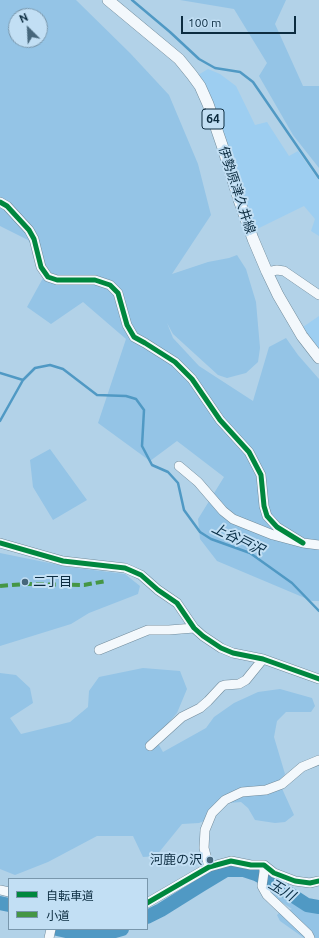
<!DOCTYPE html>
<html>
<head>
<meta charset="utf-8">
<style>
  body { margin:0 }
  #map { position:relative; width:319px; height:938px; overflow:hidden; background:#b2d2e8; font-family:Ubuntu,"Noto Sans JP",sans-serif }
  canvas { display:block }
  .legend { position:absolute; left:8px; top:878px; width:140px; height:52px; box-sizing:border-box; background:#c2dff4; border:1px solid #7997ac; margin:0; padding:5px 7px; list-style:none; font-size:12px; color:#0c2c40 }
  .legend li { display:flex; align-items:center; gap:8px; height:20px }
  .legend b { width:20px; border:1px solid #7997ac }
  .north { position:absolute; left:8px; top:8px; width:40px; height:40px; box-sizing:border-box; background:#c2dff4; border:1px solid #7997ac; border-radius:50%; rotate:336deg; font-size:11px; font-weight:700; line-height:16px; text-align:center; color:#0c2c40 }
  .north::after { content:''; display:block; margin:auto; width:14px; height:18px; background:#46667b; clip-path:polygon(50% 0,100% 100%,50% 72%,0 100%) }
  .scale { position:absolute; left:181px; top:16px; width:115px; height:18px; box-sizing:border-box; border:2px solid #0c2c40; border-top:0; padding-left:5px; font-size:12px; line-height:14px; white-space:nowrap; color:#0c2c40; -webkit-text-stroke:3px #c2dff4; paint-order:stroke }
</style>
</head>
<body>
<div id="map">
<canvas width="319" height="938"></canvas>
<ul class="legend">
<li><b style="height:5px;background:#00873e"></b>自転車道</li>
<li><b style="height:5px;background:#459645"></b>小道</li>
</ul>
<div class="north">N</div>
<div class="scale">100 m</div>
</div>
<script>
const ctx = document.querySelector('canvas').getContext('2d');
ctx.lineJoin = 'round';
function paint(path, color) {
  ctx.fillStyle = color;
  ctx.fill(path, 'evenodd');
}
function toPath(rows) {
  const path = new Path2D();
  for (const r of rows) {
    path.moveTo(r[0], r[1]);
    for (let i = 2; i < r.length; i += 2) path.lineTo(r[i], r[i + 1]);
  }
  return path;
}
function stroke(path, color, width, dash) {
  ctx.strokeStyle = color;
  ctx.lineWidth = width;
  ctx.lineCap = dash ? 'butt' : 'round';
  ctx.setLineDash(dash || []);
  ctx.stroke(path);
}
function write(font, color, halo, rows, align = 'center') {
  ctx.font = font + ' Ubuntu,"Noto Sans JP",sans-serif';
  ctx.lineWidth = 4;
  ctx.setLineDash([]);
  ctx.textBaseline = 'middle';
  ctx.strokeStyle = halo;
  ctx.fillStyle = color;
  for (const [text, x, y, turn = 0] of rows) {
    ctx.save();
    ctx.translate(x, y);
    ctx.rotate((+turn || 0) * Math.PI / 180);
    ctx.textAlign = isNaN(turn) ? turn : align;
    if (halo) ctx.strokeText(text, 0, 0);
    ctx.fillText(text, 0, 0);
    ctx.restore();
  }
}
const built = toPath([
  [208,69,220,74,236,86,255,125,267,122,289,156,298,151,319,181,319,236,311,231,315,219,304,206,255,230,238,175,235,175,198,75],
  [319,316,319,349,303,327]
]);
const green = toPath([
  [0,0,76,0,130,53,169,95,198,164,211,215,172,274,208,262,229,258,237,255,246,269,256,302,260,348,258,362,246,373,227,378,218,375,173,334,167,323,173,338,199,366,253,401,269,347,286,338,298,355,319,379,319,601,312,601,217,561,200,539,198,519,224,477,177,441,150,461,98,423,126,339,83,302,51,324,27,307,43,278,44,264,28,240,0,226],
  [16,16,40,16,40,40,16,40],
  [180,0,286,0,275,24,303,86,319,86,319,168,293,135,259,76,267,63,234,9],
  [50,449,87,500,53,520,33,487,30,460],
  [0,553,69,567,125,574,140,586,138,594,89,613,71,624,0,646],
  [143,668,180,671,187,689,177,713,155,738,163,752,206,728,214,717,234,703,258,692,280,689,312,698,315,706,311,712,286,712,277,721,274,737,285,774,279,782,294,815,285,822,275,823,255,820,248,808,241,802,228,803,215,817,199,823,182,824,156,856,143,857,133,836,97,836,48,862,15,875,0,869,0,673,16,675,30,688,33,703,10,718,21,734,70,722,88,707,89,691,99,677],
  [277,886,299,901,319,909,319,938,304,938,280,921,277,915,280,912,292,909,269,894,270,888]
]);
const stream = toPath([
  [132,0,170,32,199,59,215,68,240,72,253,82,319,178],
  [0,373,23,380],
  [0,421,23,380,35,368,50,365,63,369,97,395,126,396,136,399,144,410,142,446,152,465,168,472,178,483,184,510,200,532,211,539,250,553,292,583,319,611]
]);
const river = toPath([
  [0,903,9,905],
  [147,917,161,910,201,885,226,870,244,870,256,874,281,888,307,905,319,907],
  [57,929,94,937,122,929]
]);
const minor = toPath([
  [0,202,7,206,29,230,34,239,41,267,48,277,57,280,95,280,110,285,118,293,127,325,134,337,145,343,175,362,192,379,220,420,249,452,261,475,264,506,267,516,277,527,303,543],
  [267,272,277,270,284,271,319,295],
  [179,466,198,482,223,511,233,519,273,535,303,543,319,545],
  [0,543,63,561,125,568,132,571,141,575,158,590,177,603,194,628,203,636,221,648,233,653,263,659,319,679],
  [99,650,148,630,169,630,194,628],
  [150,746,182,717,200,708,208,701,222,686,225,685,239,684,246,680,263,659],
  [264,865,264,872,262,886,267,895,308,934,310,938],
  [209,867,204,848,205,830,212,813,225,800,242,792,266,790,282,784,302,767,319,760],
  [0,890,9,892],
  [147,903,209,867,231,861,251,865,264,865,274,873,295,881,310,883,319,881],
  [49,938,51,929]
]);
const major = toPath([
  [108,0,179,59,192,75,200,86,208,104,223,148,239,200,253,239,267,272,278,295,302,336,319,358]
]);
const quiet = toPath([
  [0,586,25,584,84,585,106,581]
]);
const cycleway = toPath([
  [0,202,7,206,29,230,34,239,41,267,48,277,57,280,95,280,110,285,118,293,127,325,134,337,145,343,175,362,192,379,220,420,249,452,261,475,264,506,267,516,277,527,303,543],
  [0,543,63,561,125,568,132,571,141,575,158,590,177,603,194,628,203,636,221,648,233,653,263,659,319,679],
  [147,903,209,867,231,861,251,865,264,865,274,873,295,881,310,883,319,881]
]);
const markers = [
  [25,582,4,"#46667b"],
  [210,860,4,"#46667b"]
];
const shields = [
  [213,119,22]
];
const shieldNames = [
  ["64",213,119]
];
const streetNames = [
  ["伊勢原津久井線",237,190,72]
];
const poiNames = [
  ["二丁目",33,582],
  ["河鹿の沢",202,860,"right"]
];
const waterNames = [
  ["上谷戸沢",238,539,26],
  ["玉川",282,890,31]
];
paint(built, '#9dcef1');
paint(green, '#94c4e6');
stroke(stream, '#5099c4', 2.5);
stroke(river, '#5099c4', 14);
stroke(minor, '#728c9c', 10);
stroke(major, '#728c9c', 12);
stroke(minor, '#f3f8fc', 9);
stroke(major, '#f3f8fc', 11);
stroke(quiet, '#459645', 4, [8, 4]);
stroke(cycleway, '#00873e', 5);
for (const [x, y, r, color] of markers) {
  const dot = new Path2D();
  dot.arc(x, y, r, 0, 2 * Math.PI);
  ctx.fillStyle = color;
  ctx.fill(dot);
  stroke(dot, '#c2dff4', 1.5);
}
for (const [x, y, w] of shields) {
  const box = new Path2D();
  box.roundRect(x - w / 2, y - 10, w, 20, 3);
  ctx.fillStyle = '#c2dff4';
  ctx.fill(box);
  stroke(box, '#0c2c40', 1);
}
write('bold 12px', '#0c2c40', null, shieldNames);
write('13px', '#0c2c40', '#c2dff4', streetNames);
write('13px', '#0c2c40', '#c2dff4', poiNames, 'left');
write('italic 14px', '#082e45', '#c2dff4', waterNames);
</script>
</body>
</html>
